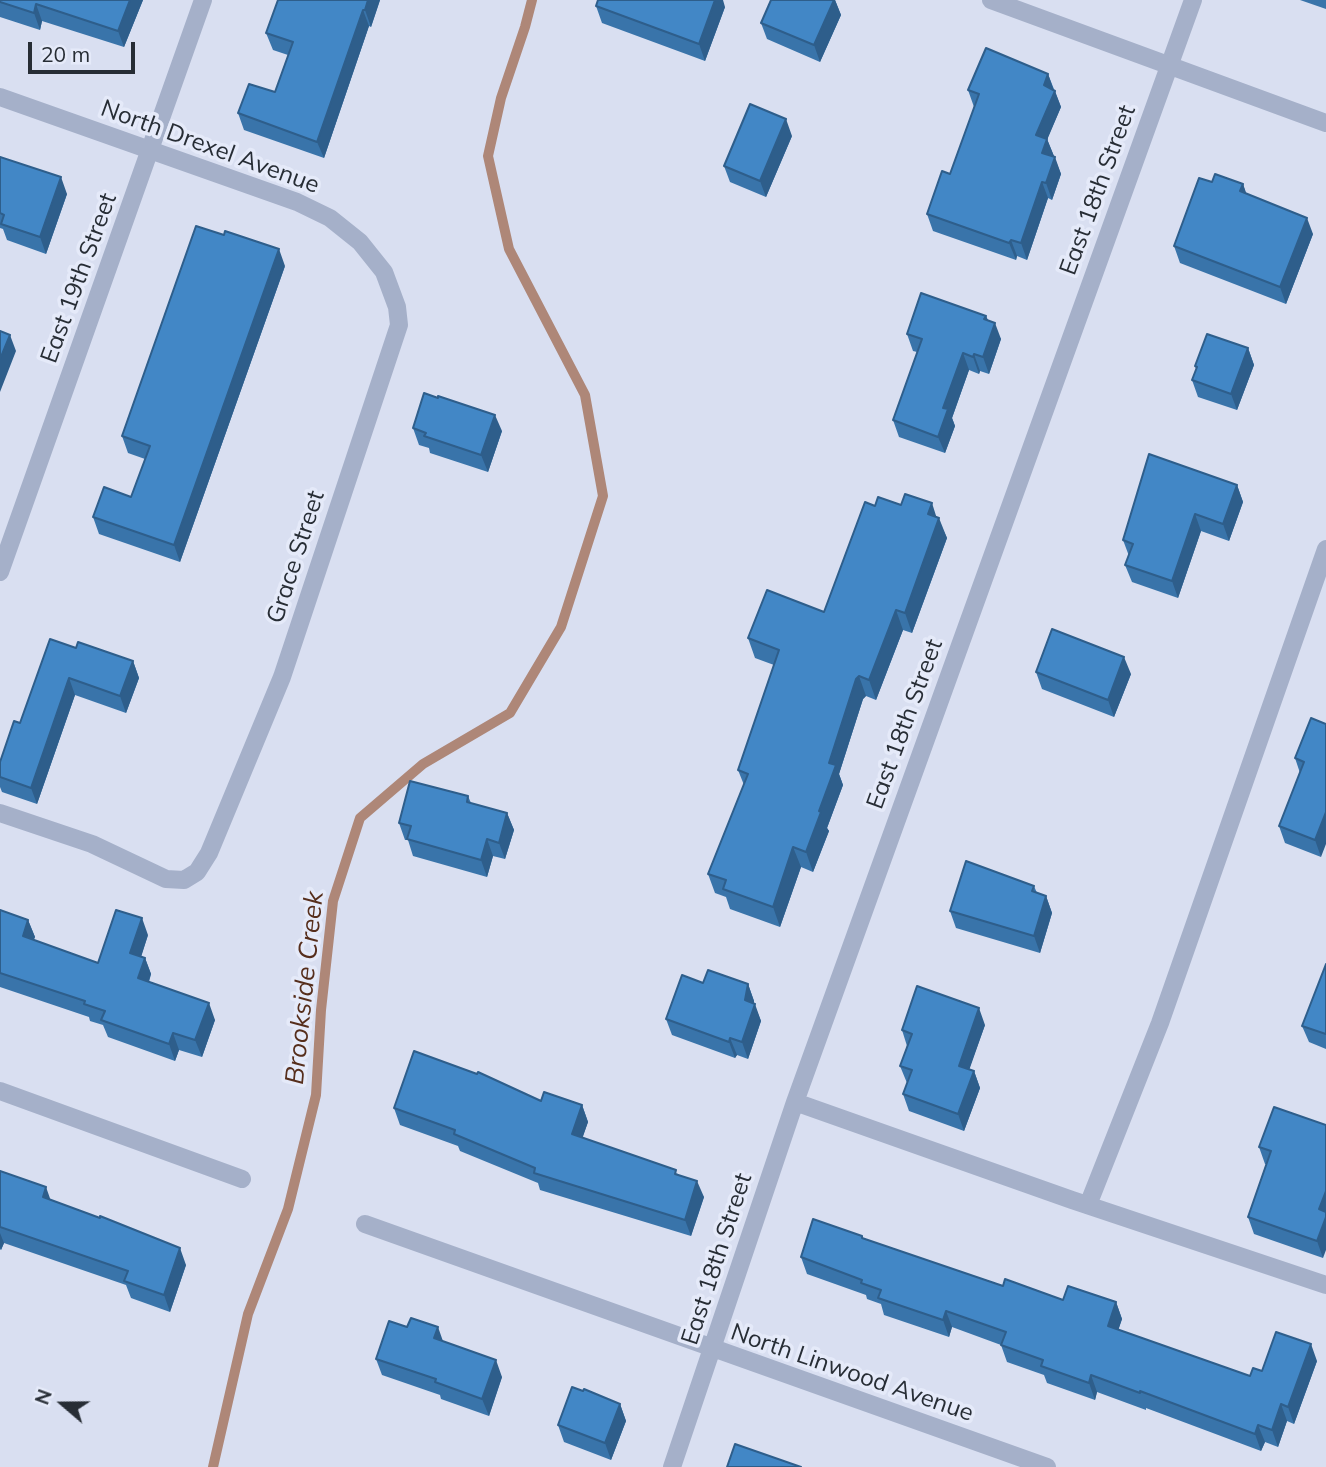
<!DOCTYPE html>
<html>
<head>
<meta charset="utf-8">
<style>
  body { margin:0 }
  #map { position:relative; width:1326px; height:1467px; overflow:hidden; background:#d9dff1; font-family:Mulish,sans-serif }
  canvas { display:block }
  .north { position:absolute; left:28px; top:1369px; width:70px; height:70px; -webkit-text-stroke:5px #e5eaf9; paint-order:stroke; rotate:290deg; font-size:19px; font-weight:700; line-height:28px; text-align:center; color:#272d35 }
  .north::after { content:''; display:block; margin:auto; width:24px; height:32px; background:#272d35; clip-path:polygon(50% 0,100% 100%,50% 72%,0 100%) }
  .scale { position:absolute; left:28px; top:42px; width:107px; height:32px; box-sizing:border-box; border:4px solid #272d35; border-top:0; padding-left:9px; font-size:21px; line-height:24px; white-space:nowrap; color:#272d35; -webkit-text-stroke:5px #e5eaf9; paint-order:stroke }
</style>
</head>
<body>
<div id="map">
<canvas width="1326" height="1467"></canvas>
<div class="north">N</div>
<div class="scale">20 m</div>
</div>
<script>
const ctx = document.querySelector('canvas').getContext('2d');
ctx.lineJoin = 'round';
function toPath(rows) {
  const path = new Path2D();
  for (const r of rows) {
    path.moveTo(r[0], r[1]);
    for (let i = 2; i < r.length; i += 2) path.lineTo(r[i], r[i + 1]);
  }
  return path;
}
function stroke(path, color, width, dash) {
  ctx.strokeStyle = color;
  ctx.lineWidth = width;
  ctx.lineCap = dash ? 'butt' : 'round';
  ctx.setLineDash(dash || []);
  ctx.stroke(path);
}
function paint(path, color) {
  ctx.fillStyle = color;
  ctx.fill(path, 'evenodd');
}
function write(font, color, halo, rows, align = 'center') {
  ctx.font = font + ' Mulish,sans-serif';
  ctx.lineWidth = 7;
  ctx.setLineDash([]);
  ctx.textBaseline = 'middle';
  ctx.strokeStyle = halo;
  ctx.fillStyle = color;
  for (const [text, x, y, turn = 0] of rows) {
    ctx.save();
    ctx.translate(x, y);
    ctx.rotate((+turn || 0) * Math.PI / 180);
    ctx.textAlign = isNaN(turn) ? turn : align;
    if (halo) ctx.strokeText(text, 0, 0);
    ctx.fillText(text, 0, 0);
    ctx.restore();
  }
}
const stream = toPath([
  [213,1467,248,1314,288,1209,316,1095,321,1010,333,901,360,818,423,764,510,713,561,627,603,496,585,395,509,249,488,156,501,98,525,27,532,0]
]);
const minor = toPath([
  [991,0,1326,123],
  [0,97,297,202,330,218,360,242,384,272,397,307,399,325,282,677,209,853,197,872,184,880,166,879,92,844,0,813],
  [0,572,203,0],
  [0,1091,242,1179],
  [795,1102,1072,1200,1326,1285],
  [1088,1205,1160,1023,1326,549],
  [365,1224,1047,1467],
  [672,1467,795,1102,1193,0]
]);
const wall = toPath([
  [0,0,143,0,124,47,42,21,40,30,0,17],
  [278,0,380,0,371,27,369,26,324,158,244,130,238,113,275,92,288,55,273,50,266,33],
  [771,0,835,0,841,15,820,62,767,39,761,23],
  [1300,0,1326,0,1326,9],
  [596,6,725,7,705,61,602,23],
  [1048,74,1061,107,1047,139,1061,174,1052,200,1048,198,1027,260,1017,256,1016,260,933,231,927,214,950,174,974,107,968,90],
  [792,136,766,197,730,182,724,166],
  [0,157,67,194,46,254,7,240,3,229,0,228],
  [1212,182,1243,184,1246,194,1313,234,1286,304,1180,263,1174,246],
  [285,266,180,562,99,534,93,517,131,497,145,459,128,453,122,436],
  [986,316,988,320,1001,339,989,374,980,371,979,374,969,370,952,418,955,426,945,453,899,437,893,420,917,352,913,351,907,334],
  [1248,348,1254,365,1237,410,1198,397,1192,380,1196,369,1195,366],
  [413,428,502,431,488,472,430,453,429,448,419,445],
  [1237,485,1243,502,1229,541,1201,531,1178,598,1132,582,1125,565,1129,556,1123,540],
  [875,506,937,517,947,538,912,633,903,630,876,700,866,696,863,699,839,774,843,785,827,828,829,831,813,872,801,867,780,927,730,909,726,897,715,893,708,874,744,785,738,770,774,665,755,658,748,638,824,612],
  [76,648,133,661,139,678,126,713,75,695,37,804,2,792,0,787,0,762,20,723],
  [1036,672,1131,674,1114,717,1042,689],
  [1311,718,1321,857,1285,843,1279,826,1300,773,1295,758],
  [468,796,471,803,507,813,514,830,505,859,493,856,487,877,413,856,408,840,405,840,399,823],
  [1034,886,1037,893,1046,896,1052,913,1040,953,956,928,950,911],
  [0,910,28,920,35,937,33,940,98,963,148,935,141,956,145,958,151,974,149,982,215,1020,202,1057,179,1050,175,1061,108,1037,103,1025,90,1021,89,1017,0,987],
  [1326,964,1326,1049,1309,1042,1302,1026],
  [748,984,754,1001,754,1004,761,1021,748,1059,737,1055,735,1058,672,1035,666,1019],
  [985,1025,969,1069,974,1071,980,1088,964,1131,909,1111,903,1094,907,1083,900,1066,907,1046,902,1030],
  [541,1101,582,1105,588,1122,582,1138,678,1174,704,1197,691,1236,540,1190,538,1183,460,1151,458,1146,400,1125,394,1108],
  [1326,1125,1323,1258,1254,1234,1248,1217,1266,1164,1265,1164,1259,1147],
  [0,1171,51,1200,186,1265,170,1312,131,1298,126,1285,4,1243,1,1250,0,1249],
  [862,1236,863,1239,1003,1286,1063,1300,1116,1302,1122,1319,1118,1330,1250,1376,1262,1371,1317,1361,1294,1424,1287,1421,1278,1447,1265,1442,1261,1451,1146,1408,1146,1410,1097,1392,1095,1400,1047,1383,1044,1375,1007,1362,1001,1345,952,1327,949,1337,884,1315,881,1304,867,1299,866,1295,807,1274,801,1257],
  [443,1342,502,1377,489,1416,441,1399,440,1395,382,1375,376,1359],
  [620,1404,626,1421,611,1460,564,1442,558,1425]
]);
const shadedWall = toPath([
  [130,0,143,0,124,47,118,31],
  [368,0,380,0,371,27,365,10],
  [715,0,723,0,725,7,705,61,699,44],
  [834,0,835,0,841,15,820,62,814,45],
  [36,4,42,21,40,30,34,13],
  [363,10,369,26,324,158,317,142],
  [1048,74,1054,91,1044,85],
  [1055,91,1061,107,1042,152,1036,135],
  [786,119,792,136,766,197,760,181],
  [1047,139,1054,156,1049,170,1042,153],
  [1055,157,1061,174,1052,200,1046,183],
  [61,177,67,194,46,254,40,237],
  [1042,182,1048,198,1027,260,1021,243],
  [1243,184,1249,201,1240,191],
  [1307,218,1313,234,1286,304,1280,287],
  [1011,240,1017,256,1016,260,1009,243],
  [279,249,285,266,180,562,174,545],
  [986,316,992,331,995,323,1001,339,989,374,983,357,984,319],
  [10,335,16,351,0,392,0,359],
  [1248,348,1254,365,1237,410,1231,394],
  [963,353,969,370,952,418,955,426,945,453,938,437,943,408],
  [974,354,980,371,979,374,973,357],
  [495,415,502,431,488,472,481,455],
  [1237,485,1243,502,1229,541,1223,524],
  [932,503,938,522,939,518,947,538,912,633,905,613,928,514],
  [1195,514,1201,531,1178,598,1172,581],
  [896,610,903,630,876,700,869,680],
  [1124,657,1131,674,1114,717,1108,700],
  [133,661,139,678,126,713,120,696],
  [859,676,866,696,863,699,839,774,843,785,827,828,829,831,813,872,806,852,819,811,829,763,856,679],
  [69,678,75,695,37,804,31,788],
  [1326,812,1326,844,1321,857,1315,840],
  [507,813,514,830,505,859,499,843],
  [487,839,493,856,487,877,481,860],
  [793,847,801,867,780,927,773,907],
  [1046,896,1052,913,1040,953,1034,936],
  [142,918,148,935,137,970,130,953],
  [28,920,35,937,29,953,23,936],
  [145,958,151,974,144,995,138,978],
  [748,984,754,1001,752,1013,755,1004,761,1021,748,1059,742,1042,745,1000],
  [209,1003,215,1020,202,1057,195,1040],
  [979,1008,985,1025,965,1082,959,1066],
  [173,1033,179,1050,175,1061,169,1044],
  [730,1038,737,1055,735,1058,729,1042],
  [974,1071,980,1088,964,1131,958,1114],
  [582,1105,588,1122,578,1151,572,1134],
  [697,1181,704,1197,691,1236,685,1220],
  [46,1187,52,1204,43,1197],
  [1326,1191,1326,1250,1323,1258,1317,1241,1319,1209],
  [0,1233,4,1243,1,1250,0,1247],
  [180,1248,186,1265,170,1312,164,1295],
  [1116,1302,1122,1319,1114,1343,1108,1326],
  [946,1311,952,1327,949,1337,943,1320],
  [438,1327,444,1344,434,1338],
  [1311,1344,1317,1361,1294,1424,1288,1407],
  [496,1360,502,1377,489,1416,482,1399],
  [1091,1375,1097,1392,1095,1400,1089,1383],
  [620,1404,626,1421,611,1460,605,1443],
  [1281,1404,1287,1421,1278,1447,1272,1430],
  [1258,1425,1265,1442,1261,1451,1255,1434]
]);
const building = toPath([
  [0,0,130,0,118,31,36,4,34,13,0,2,0,0],
  [278,0,368,0,365,10,363,10,317,142,238,113,249,84,275,92,293,42,266,33,278,0],
  [598,0,715,0,699,44,596,6,598,0],
  [771,0,834,0,814,45,761,23,771,0],
  [986,48,1048,74,1044,85,1055,91,1036,135,1047,139,1042,153,1055,157,1046,183,1042,182,1021,243,1011,240,1009,243,927,214,942,171,950,174,979,94,968,90,986,48],
  [750,104,786,119,760,181,724,166,750,104],
  [0,157,61,177,40,237,1,224,4,215,0,213,0,157],
  [1215,174,1243,184,1240,191,1307,218,1280,287,1174,246,1199,178,1212,182,1215,174],
  [196,226,224,235,225,231,279,249,174,545,93,517,104,487,131,497,150,446,122,436,196,226],
  [921,293,986,316,984,319,995,323,983,357,974,354,973,357,963,353,943,408,948,409,938,437,893,420,922,339,907,334,921,293],
  [0,331,10,335,0,359,0,331],
  [1207,334,1248,348,1231,394,1192,380,1197,367,1195,366,1207,334],
  [424,393,438,398,438,396,495,415,481,455,424,436,426,433,413,428,424,393],
  [1149,454,1237,485,1223,524,1195,514,1172,581,1125,565,1133,544,1123,540,1149,454],
  [905,494,932,503,928,514,939,518,905,613,896,610,869,680,859,676,856,679,829,763,836,765,819,811,821,812,806,852,793,847,773,907,723,889,726,880,708,874,748,774,738,770,779,650,748,638,767,590,824,612,865,502,875,506,878,497,901,505,905,494],
  [1052,629,1124,657,1108,700,1036,672,1052,629],
  [50,639,76,648,78,642,133,661,120,696,69,678,31,788,0,777,0,762,14,721,20,723,50,639],
  [1311,718,1326,724,1326,812,1315,840,1279,826,1304,762,1295,758,1311,718],
  [410,781,468,796,467,802,507,813,499,843,487,839,481,860,407,839,411,826,399,823,410,781],
  [966,861,1034,886,1032,891,1046,896,1034,936,950,911,966,861],
  [0,910,28,920,23,936,98,963,116,910,142,918,130,953,145,958,138,978,209,1003,195,1040,173,1033,169,1044,101,1020,105,1011,84,1004,85,1001,0,973,0,910],
  [1326,964,1326,1034,1302,1026,1326,964],
  [708,970,748,984,745,1000,755,1004,742,1042,730,1038,729,1042,666,1019,682,975,703,983,708,970],
  [917,986,979,1008,959,1066,974,1071,958,1114,903,1094,912,1070,900,1066,912,1034,902,1030,917,986],
  [414,1051,477,1074,478,1072,541,1101,544,1092,582,1105,572,1134,676,1170,675,1174,697,1181,685,1220,534,1173,535,1168,454,1134,455,1130,394,1108,414,1051],
  [1274,1107,1326,1125,1326,1191,1319,1209,1326,1212,1326,1217,1317,1241,1248,1217,1271,1151,1259,1147,1274,1107],
  [0,1171,46,1187,43,1197,100,1218,100,1216,180,1248,164,1295,124,1281,128,1271,0,1227,0,1171],
  [813,1219,862,1236,862,1238,1003,1286,1005,1279,1063,1300,1068,1286,1116,1302,1108,1326,1250,1376,1253,1368,1262,1371,1276,1332,1311,1344,1288,1407,1281,1404,1272,1430,1258,1425,1255,1434,1140,1391,1140,1393,1091,1375,1089,1383,1041,1366,1043,1360,1001,1345,1006,1332,946,1311,943,1320,878,1298,881,1290,861,1283,862,1280,801,1257,813,1219],
  [411,1318,438,1327,434,1338,496,1360,482,1399,435,1382,436,1379,376,1359,389,1321,407,1327,411,1318],
  [572,1387,583,1391,584,1389,620,1404,605,1443,558,1425,572,1387],
  [735,1444,801,1467,727,1467,735,1444]
]);
const streetNames = [
  ["North Drexel Avenue",210,147,20],
  ["East 18th Street",1098,190,-70],
  ["East 19th Street",79,278,-70],
  ["Grace Street",296,557,-72],
  ["East 18th Street",905,724,-70],
  ["East 18th Street",717,1259,-72],
  ["North Linwood Avenue",852,1373,19]
];
const waterNames = [
  ["Brookside Creek",305,988,-84]
];
stroke(stream, '#ae8778', 10);
stroke(minor, '#a5b0c9', 18);
paint(wall, '#3974aa');
paint(shadedWall, '#2e5e8b');
paint(building, '#4287c6');
stroke(building, '#2e5e8b', 2);
write('24px', '#272d35', '#e5eaf9', streetNames);
write('italic 26px', '#562e1c', '#e5eaf9', waterNames);
</script>
</body>
</html>
